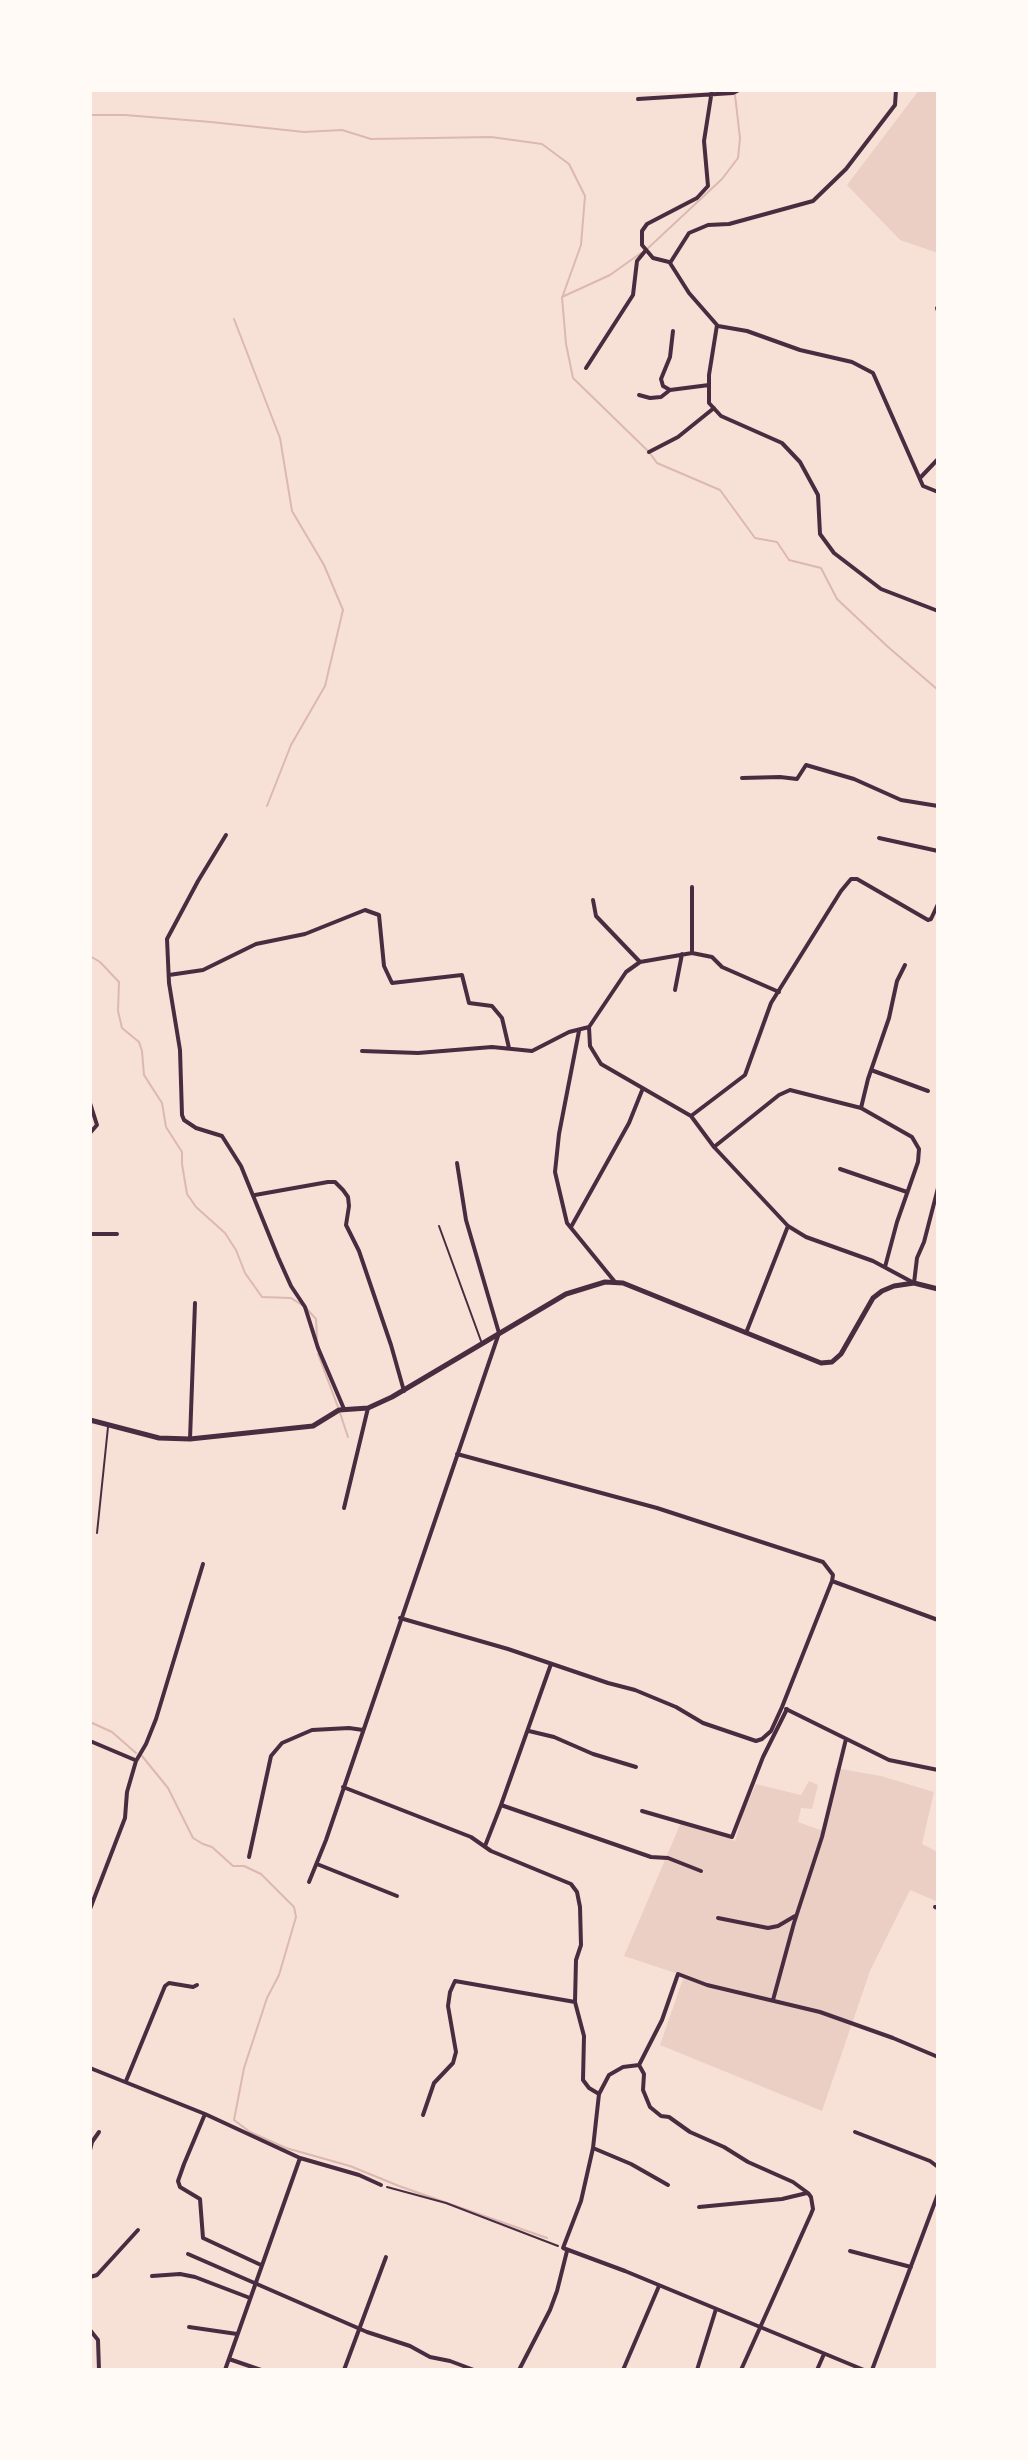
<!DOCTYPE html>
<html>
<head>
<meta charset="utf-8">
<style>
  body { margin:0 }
  #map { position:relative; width:1028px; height:2460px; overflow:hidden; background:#f7e1d7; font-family:"Crimson Pro",serif }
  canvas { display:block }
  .frame { position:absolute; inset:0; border:92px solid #fffaf5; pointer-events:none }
</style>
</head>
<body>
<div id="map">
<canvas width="1028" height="2460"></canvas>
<div class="frame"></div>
</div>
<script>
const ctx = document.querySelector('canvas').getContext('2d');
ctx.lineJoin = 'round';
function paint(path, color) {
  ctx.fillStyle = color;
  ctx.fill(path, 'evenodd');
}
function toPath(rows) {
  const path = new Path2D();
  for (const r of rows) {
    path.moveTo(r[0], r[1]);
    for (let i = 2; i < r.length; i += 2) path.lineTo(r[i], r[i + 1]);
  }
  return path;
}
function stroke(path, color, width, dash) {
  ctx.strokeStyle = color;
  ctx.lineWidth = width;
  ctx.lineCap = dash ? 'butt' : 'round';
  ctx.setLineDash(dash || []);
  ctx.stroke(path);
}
const green = toPath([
  [919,90,938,90,938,253,900,240,847,185],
  [835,1768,881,1776,934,1792,922,1844,938,1852,938,1902,910,1890,870,1971,822,2111,660,2045,684,1976,624,1956,682,1820,735,1841,744,1811,756,1784,801,1795,809,1781,818,1785,812,1809,801,1808,798,1822,823,1831,828,1821]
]);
const stream = toPath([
  [90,115,125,115,211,122,304,132,342,130,371,139,491,137,542,144,569,164,585,196,581,245,563,295],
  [646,250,722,179,738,158,740,138,735,95],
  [641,253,610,275,562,297,566,344,573,378,649,452,657,463,720,490,755,538,777,542,789,560,821,568,837,599,887,646,938,690],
  [234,319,280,438,292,511,324,565,343,610,325,686,291,745,267,806],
  [90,956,100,962,119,982,118,1011,122,1028,139,1042,142,1051,144,1075,162,1103,166,1127,182,1152,182,1164,187,1194,196,1207,225,1233,236,1250,245,1273,262,1297,291,1298,302,1305],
  [307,1309,316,1319,317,1339],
  [318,1354,338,1407],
  [340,1413,348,1437],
  [90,1722,112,1732,136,1753],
  [142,1756,168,1788,193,1838,203,1844,212,1847,233,1866,244,1866,261,1874,294,1907,296,1917,279,1975,267,1998,244,2068,234,2120,250,2132,286,2148,350,2166,399,2186,547,2238]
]);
const path = toPath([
  [387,2187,446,2203,558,2246]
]);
const service = toPath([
  [439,1226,481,1341],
  [97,1533,108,1427]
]);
const minor = toPath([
  [896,90,895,105,846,169,813,201,729,224,708,225,689,233,670,263,689,293,717,325,709,375,709,403,721,416,782,443,800,462,818,495,820,534,834,553,881,589,938,611],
  [638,99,733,93,739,90],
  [669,262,653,258,642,245,642,231,647,224,697,198,708,186,704,141,712,90],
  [937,308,938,311],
  [718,326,747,331,800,350,852,362,873,373,923,486,938,492],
  [586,368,633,295,637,261,646,250],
  [670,390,663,386,661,379,670,357,673,331],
  [639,395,650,398,661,397,670,390,709,385],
  [649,452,678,437,714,408],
  [920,478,938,459],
  [742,778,780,777,797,779,806,765,854,779,901,800,938,806],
  [226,835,198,881,167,939,169,983,180,1050,182,1115,184,1120,196,1128,222,1136,241,1166,278,1257,291,1286,305,1307,318,1348,344,1409],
  [879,838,938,851],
  [593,900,596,916,640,962],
  [692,953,692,887],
  [169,975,203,970,256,944,305,934,365,910,379,915,384,966,392,983,462,975,469,1003,492,1006,502,1018,509,1048],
  [675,990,682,954],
  [779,992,722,967,712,957,692,953,640,962,626,972,589,1027,590,1046,601,1064,691,1116,714,1147,788,1226,806,1237,873,1261,914,1283,917,1258,924,1242,938,1188],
  [579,1031,559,1134,555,1172,567,1223,615,1282],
  [362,1051,418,1053,492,1047,532,1051,569,1032,589,1027],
  [871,1070,928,1091],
  [90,1103,97,1125,90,1133],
  [861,1108,912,1137,919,1149,918,1162,897,1222,885,1267],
  [691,1116,745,1075,771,1003,841,891,851,879,857,879,928,920,931,919,938,904],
  [714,1147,779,1095,790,1090,861,1108,868,1079,889,1018,897,981,905,965],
  [840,1169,907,1192],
  [255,1195,328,1182,335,1182,343,1190,348,1197,349,1206,346,1225,359,1251,391,1345,404,1391],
  [571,1227,629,1123,643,1088],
  [90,1234,117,1234],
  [746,1333,788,1226],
  [190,1439,195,1303],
  [344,1508,368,1408],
  [832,1581,938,1620],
  [400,1618,508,1649,608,1683,635,1690,676,1707,703,1723,756,1741,762,1739,771,1731,782,1707,832,1581,833,1575,823,1562,657,1508,457,1454],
  [786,1709,889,1760,938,1770],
  [529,1731,554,1737,593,1754,636,1767],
  [90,1741,135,1760],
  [343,1787,471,1837,491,1851,571,1884,577,1892,580,1907,581,1945,576,1960,575,2002,584,2036,583,2080,589,2088,599,2094,593,2148,581,2201,563,2248,625,2271,864,2370],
  [501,1805,651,1857,668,1858,701,1871],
  [642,1811,732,1837,763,1757,787,1709],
  [485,1846,501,1805,551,1664],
  [249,1857,271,1756,282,1743,312,1730,349,1728,363,1730],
  [317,1864,397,1896],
  [309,1882,326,1840,499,1333,466,1220,457,1163],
  [935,1907,938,1908],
  [90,1909,125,1818,127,1792,136,1761,146,1744,156,1719,203,1564],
  [718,1918,768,1928,778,1926,795,1916],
  [773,2000,794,1923,822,1837,846,1739],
  [639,2065,662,2020,678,1974,707,1985,820,2012,893,2038,938,2057],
  [90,2068,205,2114,300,2158,359,2175,381,2185],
  [126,2081,165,1986,169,1983,193,1987,197,1985],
  [599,2094,609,2075,623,2067,639,2065,644,2074,643,2090,650,2107,661,2116,669,2117,690,2132,724,2147,748,2162,793,2182,808,2193,811,2197,813,2209,811,2214,741,2370],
  [205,2114,184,2164,178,2181,180,2187,200,2199,203,2238,261,2265],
  [423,2115,434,2083,453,2063,456,2052,448,2006,450,1992,455,1981,575,2002],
  [855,2132,930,2161,938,2167],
  [593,2148,631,2164,668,2185],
  [90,2150,92,2142,99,2132],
  [699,2207,782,2199,807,2193],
  [850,2251,911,2267],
  [188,2254,367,2332,410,2346,430,2357,450,2361,474,2370],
  [152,2276,180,2274,195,2277,250,2298],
  [90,2277,97,2275,138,2230],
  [189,2327,237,2334],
  [90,2330,98,2340,99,2370],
  [229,2359,261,2370],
  [225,2370,300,2158],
  [344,2370,386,2257],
  [519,2370,550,2310,557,2291,567,2251],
  [623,2370,659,2286],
  [697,2370,716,2309],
  [817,2370,824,2354],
  [872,2370,938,2194]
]);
const tertiary = toPath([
  [90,1420,159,1438,190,1439,313,1426,339,1410,368,1408,392,1397,566,1294,605,1282,623,1283,821,1363,832,1362,841,1354,873,1298,882,1291,894,1286,914,1283,938,1289]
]);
paint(green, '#ebcfc5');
stroke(stream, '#dcb8b0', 2);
stroke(path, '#4a2c40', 2);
stroke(service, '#4a2c40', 2);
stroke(minor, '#4a2c40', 4);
stroke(tertiary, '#4a2c40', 5);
</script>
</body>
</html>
